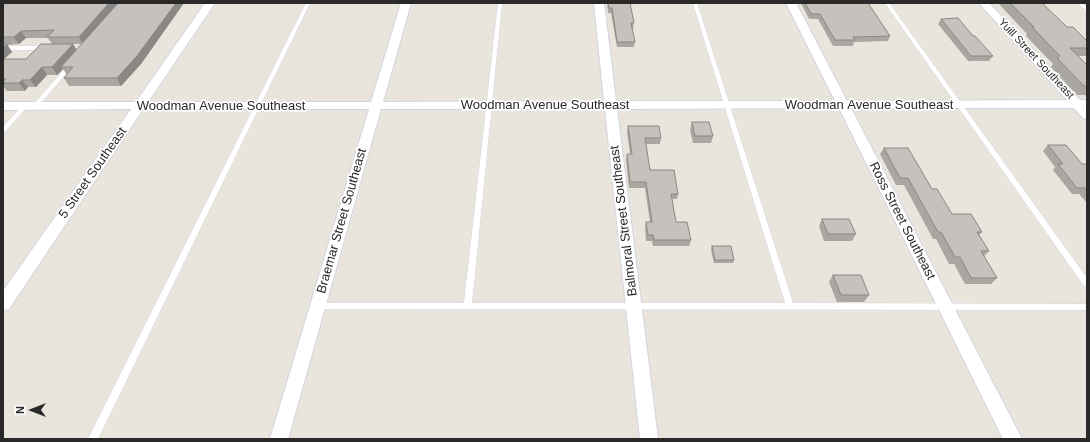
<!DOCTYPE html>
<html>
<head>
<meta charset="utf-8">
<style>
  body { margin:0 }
  #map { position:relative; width:1090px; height:442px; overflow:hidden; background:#eae5dc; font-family:Helvetica,sans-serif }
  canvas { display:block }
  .frame { position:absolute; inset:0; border:4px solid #292929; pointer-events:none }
  .north { position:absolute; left:12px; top:390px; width:40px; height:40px; -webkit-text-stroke:3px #fff; paint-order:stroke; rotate:270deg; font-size:11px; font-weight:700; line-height:16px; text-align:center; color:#292929 }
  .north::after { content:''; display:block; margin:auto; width:14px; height:18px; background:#292929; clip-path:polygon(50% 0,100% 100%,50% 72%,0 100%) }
</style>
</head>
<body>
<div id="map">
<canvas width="1090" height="442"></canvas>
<div class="frame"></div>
<div class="north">N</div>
</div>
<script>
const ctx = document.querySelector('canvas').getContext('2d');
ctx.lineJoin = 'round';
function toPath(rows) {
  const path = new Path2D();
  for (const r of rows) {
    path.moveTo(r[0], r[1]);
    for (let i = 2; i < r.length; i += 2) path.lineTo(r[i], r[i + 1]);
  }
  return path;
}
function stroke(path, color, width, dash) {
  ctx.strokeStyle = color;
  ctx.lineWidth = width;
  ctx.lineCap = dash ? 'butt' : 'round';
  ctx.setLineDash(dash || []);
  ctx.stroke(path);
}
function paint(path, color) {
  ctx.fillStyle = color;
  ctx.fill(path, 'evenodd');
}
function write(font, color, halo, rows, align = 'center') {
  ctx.font = font + ' Helvetica,sans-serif';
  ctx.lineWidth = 3.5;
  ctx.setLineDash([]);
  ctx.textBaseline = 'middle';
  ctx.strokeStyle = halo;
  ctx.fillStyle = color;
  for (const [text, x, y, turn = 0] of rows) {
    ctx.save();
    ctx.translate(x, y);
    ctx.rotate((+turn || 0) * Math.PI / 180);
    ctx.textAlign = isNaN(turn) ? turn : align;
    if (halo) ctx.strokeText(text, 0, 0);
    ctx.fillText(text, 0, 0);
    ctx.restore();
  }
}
const service = toPath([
  [306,3,310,3,98,439,88,439,306,3],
  [498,3,502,3,472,303,785,303,693,3,697,3,793,303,1087,304,1087,310,317,309,314,308,313,306,314,304,317,303,464,303,498,3],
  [885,3,889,3,1087,278,1087,287,1084,286,885,3],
  [1077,3,1082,3,1087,7,1087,11,1077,3],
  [3,46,46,46,49,48,46,50,3,50,3,46],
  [71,63,74,65,73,66,37,107,33,107,33,105,69,64,71,63],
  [25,104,28,106,27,107,5,132,3,133,3,127,23,105,25,104]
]);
const minor = toPath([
  [205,3,215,3,148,102,371,102,401,3,411,3,383,102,604,101,594,3,604,3,616,101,835,101,786,3,796,3,847,101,1067,100,979,3,989,3,1080,100,1087,100,1087,119,1083,118,1074,108,851,108,1022,439,1003,439,839,108,617,109,658,439,640,439,605,109,381,109,288,439,270,439,369,109,143,109,9,309,3,311,3,291,131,109,3,110,3,102,136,102,205,3]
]);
const wall = toPath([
  [3,3,184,3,141,64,121,86,69,86,64,78,67,75,63,69,57,75,47,75,36,87,28,87,25,91,7,91,3,86],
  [26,38,48,38,52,44,26,59,4,59,12,52,7,45,19,44],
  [73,44,81,44,77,50],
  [607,3,630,3,634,23,633,29,632,29,635,42,634,47,617,47,611,13,608,13],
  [801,3,868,3,890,36,888,41,854,42,853,46,833,46,818,19,809,19],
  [998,3,1042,3,1067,27,1087,41,1087,56,1079,56,1087,65,1087,95,1077,95,1051,67,1053,64,1026,36,1027,34],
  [941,19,973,36,993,56,989,61,968,61,938,24],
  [692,122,713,136,711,143,693,143,690,130],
  [628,126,661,138,660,144,646,144,650,170,678,194,677,199,672,199,676,222,691,240,689,246,653,246,652,241,646,241,645,228,646,222,650,222,645,188,629,188,626,160,627,154,630,154,627,132],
  [1048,145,1082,164,1087,164,1087,203,1079,194,1072,194,1053,170,1055,167,1043,151],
  [884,148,932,189,952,214,982,232,979,235,989,251,984,256,997,278,991,284,965,284,954,264,949,264,936,239,933,239,904,185,896,185,880,154],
  [822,219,856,234,852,241,824,241,819,226],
  [712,246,734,260,733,263,714,263,711,250],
  [833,275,869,295,864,302,837,302,829,282]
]);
const shadedWall = toPath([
  [109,3,119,3,83,44,79,37],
  [176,3,184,3,141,64,121,86,117,78],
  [21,31,26,38,19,44,14,37],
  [7,44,12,52,3,60,3,48],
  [73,44,78,52,61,67,63,69,57,75,52,67],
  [42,67,47,75,36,87,30,80],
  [22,80,28,87,25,91,19,83]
]);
const building = toPath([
  [3,3,109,3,79,37,47,37,54,30,21,31,14,37,3,37,3,3],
  [118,3,176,3,137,56,117,78,64,78,73,67,61,67,118,3],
  [608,3,630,3,634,23,631,23,635,42,617,42,612,8,609,8,608,3],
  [805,3,868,3,890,36,853,37,855,40,835,40,820,14,811,14,805,3],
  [1010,3,1042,3,1067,27,1073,27,1087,41,1087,48,1070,48,1087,65,1087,86,1084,86,1057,58,1060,56,1032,27,1034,27,1010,3],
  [958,18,973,36,975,36,993,56,971,56,941,19,958,18],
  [3,44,7,44,3,48,3,44],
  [41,44,73,44,52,67,42,67,30,80,22,80,19,83,3,83,3,82,6,79,3,79,3,59,26,59,41,44],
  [692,122,709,122,713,136,695,136,692,122],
  [628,126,659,126,661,138,645,138,650,170,674,170,678,194,671,194,676,222,687,222,691,240,654,240,653,235,648,235,646,222,652,222,646,182,630,182,627,154,632,154,628,126],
  [1048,145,1066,145,1082,164,1087,164,1087,190,1085,188,1077,188,1058,164,1063,164,1048,145],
  [884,148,908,148,932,189,937,189,952,214,971,214,982,232,977,232,989,251,981,251,997,278,971,278,960,257,955,257,941,232,938,232,908,178,900,178,884,148],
  [822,219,849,219,856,234,828,234,822,219],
  [712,246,731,246,734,260,715,260,712,246],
  [833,275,861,275,869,295,841,295,833,275]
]);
const farStreetnames = [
  ["Yuill Street Southeast",1036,59,47]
];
const streetNames = [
  ["Woodman Avenue Southeast",545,105],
  ["Woodman Avenue Southeast",869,105],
  ["Woodman Avenue Southeast",221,106],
  ["5 Street Southeast",93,173,-55],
  ["Braemar Street Southeast",342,221,-74],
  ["Balmoral Street Southeast",624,221,-97],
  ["Ross Street Southeast",902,221,63]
];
stroke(service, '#d2d5e1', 1);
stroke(minor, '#d2d5e1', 2);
paint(service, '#fff');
paint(minor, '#fff');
paint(wall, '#aaa6a2');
paint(shadedWall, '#8b8784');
paint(building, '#c6c1bc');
stroke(building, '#8b8784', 1);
write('11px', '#292929', '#fff', farStreetnames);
write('13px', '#292929', '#fff', streetNames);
</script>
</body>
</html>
